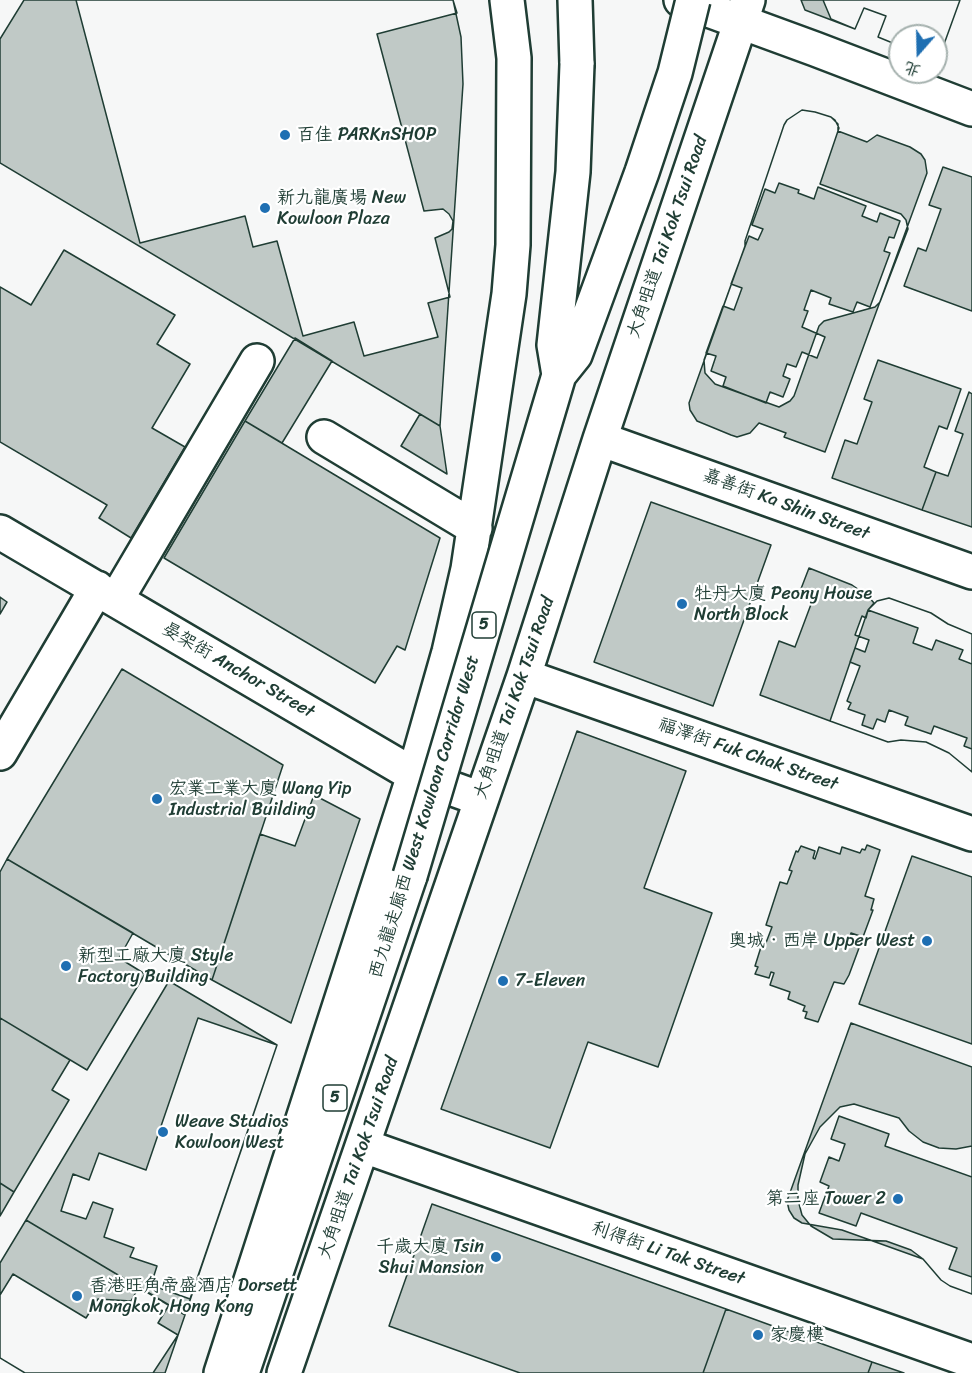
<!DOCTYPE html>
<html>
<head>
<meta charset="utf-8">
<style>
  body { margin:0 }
  #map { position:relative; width:972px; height:1373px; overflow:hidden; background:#f6f7f7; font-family:Sriracha,"LXGW WenKai TC",sans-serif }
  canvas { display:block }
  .north { position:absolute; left:888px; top:24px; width:60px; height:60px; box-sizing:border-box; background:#fff; border:2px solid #a5b1ae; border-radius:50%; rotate:200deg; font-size:16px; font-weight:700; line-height:24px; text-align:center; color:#1f3d34 }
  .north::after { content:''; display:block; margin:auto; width:21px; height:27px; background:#1f6fb2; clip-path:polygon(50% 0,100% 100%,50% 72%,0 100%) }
</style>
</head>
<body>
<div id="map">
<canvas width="972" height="1373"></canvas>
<div class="north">北</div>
</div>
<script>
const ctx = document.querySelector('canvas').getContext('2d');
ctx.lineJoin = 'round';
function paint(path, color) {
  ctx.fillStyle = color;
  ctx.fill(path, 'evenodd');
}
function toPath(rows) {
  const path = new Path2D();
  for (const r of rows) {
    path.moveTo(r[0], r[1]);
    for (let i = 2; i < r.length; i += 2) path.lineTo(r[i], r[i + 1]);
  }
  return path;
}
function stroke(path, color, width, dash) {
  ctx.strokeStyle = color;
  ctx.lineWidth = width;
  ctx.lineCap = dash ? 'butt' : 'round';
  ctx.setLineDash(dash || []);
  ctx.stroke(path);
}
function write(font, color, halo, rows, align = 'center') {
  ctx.font = font + ' Sriracha,"LXGW WenKai TC",sans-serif';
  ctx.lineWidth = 4.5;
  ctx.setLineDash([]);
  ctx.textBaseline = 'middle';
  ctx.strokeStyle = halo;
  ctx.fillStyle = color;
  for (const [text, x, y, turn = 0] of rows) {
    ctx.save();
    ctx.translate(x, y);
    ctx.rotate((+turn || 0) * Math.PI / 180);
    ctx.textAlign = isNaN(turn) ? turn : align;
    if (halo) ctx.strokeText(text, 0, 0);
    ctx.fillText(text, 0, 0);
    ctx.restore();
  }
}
const building = toPath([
  [24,0,453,0,461,37,463,84,440,426,0,163,0,39,24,0],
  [76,0,453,0,457,13,377,34,424,211,443,209,449,214,453,221,452,229,449,232,435,238,450,297,428,303,438,337,364,356,354,322,303,336,277,241,253,247,245,216,140,243,76,0],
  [801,0,960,0,943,47,936,52,936,36,900,36,900,46,878,37,886,16,864,8,855,29,805,10,801,0],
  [823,0,960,0,943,47,936,52,936,36,900,36,900,46,878,37,886,16,864,8,855,29,831,19,823,0],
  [802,110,815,112,831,117,838,124,838,131,867,142,877,135,910,147,921,154,925,160,927,173,825,452,784,437,786,433,759,423,750,433,737,437,731,435,697,421,690,410,689,403,745,246,745,241,784,125,787,120,802,110],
  [802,110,815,112,831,117,835,120,839,128,820,184,901,214,906,220,908,229,880,302,875,307,824,321,819,326,794,396,790,401,779,407,715,384,705,373,704,360,745,246,745,241,784,125,787,120,802,110],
  [943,167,972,177,972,311,904,286,918,248,926,251,941,209,929,205,943,167],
  [779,183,799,190,798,193,814,199,818,187,866,206,862,216,877,222,880,213,900,221,894,238,889,237,884,251,890,253,870,307,857,302,853,312,829,304,831,298,811,290,804,310,808,311,802,327,825,337,817,358,802,352,796,367,787,364,783,376,790,379,783,397,770,392,766,403,723,386,726,377,711,371,716,356,706,353,723,306,734,310,742,288,731,284,749,236,758,240,763,229,752,225,765,189,775,193,779,183],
  [64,250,175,315,157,344,190,364,152,428,185,447,131,538,99,518,107,505,0,442,0,287,31,305,64,250],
  [295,338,332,361,282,443,245,421,295,338],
  [878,360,961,389,947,429,939,426,924,467,936,472,922,510,832,478,845,440,857,444,872,402,864,399,878,360],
  [969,392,972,394,972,527,922,510,936,472,948,476,963,434,955,431,969,392],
  [420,414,440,426,447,474,401,446,420,414],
  [245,421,440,538,405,650,397,646,375,683,164,558,245,421],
  [651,502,771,545,713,706,594,662,651,502],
  [809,568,852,585,868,596,874,603,868,610,830,721,760,695,779,641,795,647,813,599,799,594,809,568],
  [0,597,7,602,0,614,0,597],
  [889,598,931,613,948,624,972,634,972,772,949,753,926,742,901,740,888,742,830,721,868,610,877,601,889,598],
  [889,598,931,613,948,624,972,634,972,772,949,753,926,742,901,740,888,742,830,721,868,610,877,601,889,598],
  [868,610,918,628,913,643,932,650,936,640,963,650,959,659,972,664,972,749,964,746,967,738,934,726,931,734,905,725,908,717,889,710,885,722,877,719,873,729,862,725,865,715,848,709,851,703,847,701,860,666,850,662,855,648,865,652,869,640,855,635,862,616,866,618,868,610],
  [122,669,283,765,212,980,7,859,122,669],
  [577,731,686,771,644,888,712,913,658,1067,588,1042,550,1148,441,1109,577,731],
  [314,795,360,819,291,1023,212,980,260,834,295,846,314,795],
  [867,845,880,850,865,896,874,899,871,910,873,910,863,937,851,933,848,944,859,948,849,975,844,984,834,982,818,1022,805,1018,807,1012,803,1011,805,1006,788,999,790,992,770,985,774,973,771,972,769,978,755,974,758,967,755,966,761,947,764,948,772,927,766,925,780,882,787,884,792,871,789,870,796,851,798,852,801,846,815,851,813,858,815,859,819,847,840,854,842,847,860,853,862,849,865,850,867,845],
  [912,856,972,877,972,1044,859,1004,912,856],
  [7,859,133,933,119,958,145,974,87,1070,0,1018,0,872,7,859],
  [169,981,277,1045,185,1315,26,1220,169,981],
  [0,1018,70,1060,52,1090,69,1100,14,1192,0,1183,0,1018],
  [198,1018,277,1045,190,1299,151,1285,157,1266,130,1257,134,1248,104,1237,113,1209,93,1202,86,1219,61,1211,73,1174,89,1180,99,1153,146,1170,198,1018],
  [851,1023,972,1067,972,1294,950,1286,941,1280,923,1259,842,1230,802,1223,794,1218,789,1210,787,1201,851,1023],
  [854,1104,899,1118,909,1131,923,1142,939,1148,956,1149,972,1146,972,1294,950,1286,941,1280,923,1259,911,1250,886,1241,833,1239,811,1226,802,1215,798,1200,798,1185,805,1154,820,1127,840,1107,854,1104],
  [839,1116,889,1134,885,1146,972,1177,972,1277,949,1269,957,1248,861,1213,856,1226,819,1213,829,1186,820,1182,829,1157,839,1161,845,1144,831,1139,839,1116],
  [0,1183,14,1192,0,1216,0,1183],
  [432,1204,726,1309,703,1373,520,1373,389,1326,432,1204],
  [26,1220,185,1315,165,1373,25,1373,0,1358,0,1263,26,1220],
  [13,1274,86,1318,98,1299,131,1301,139,1287,169,1305,158,1323,178,1335,153,1373,25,1373,0,1358,0,1295,13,1274],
  [726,1309,872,1362,868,1373,703,1373,726,1309],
  [872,1362,904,1373,868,1373,872,1362]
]);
const minor = toPath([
  [324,437,475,528],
  [600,439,972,572],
  [0,532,414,775,481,799],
  [116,600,257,361],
  [524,676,972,834],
  [0,753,97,588],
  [364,1146,972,1361],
  [221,1373,414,775,449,652,468,569,509,294,513,245,514,58,507,0],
  [284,1373,524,676,600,439,748,0]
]);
const major = toPath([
  [681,0,815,49,972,109]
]);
const highway = toPath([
  [575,0,577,64],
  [242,1373,410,876]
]);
const highwayBridge = toPath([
  [559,375,575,355,642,172,675,73,693,0],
  [410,876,559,375,554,345,573,172,577,64]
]);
const markers = [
  [285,135,6,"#1f6fb2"],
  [265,208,6,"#1f6fb2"],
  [682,604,6,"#1f6fb2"],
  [157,799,6,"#1f6fb2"],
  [927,941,6,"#1f6fb2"],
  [66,966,6,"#1f6fb2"],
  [503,981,6,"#1f6fb2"],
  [163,1132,6,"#1f6fb2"],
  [898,1199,6,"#1f6fb2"],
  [496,1257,6,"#1f6fb2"],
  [77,1296,6,"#1f6fb2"],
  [758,1335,6,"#1f6fb2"]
];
const shields = [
  [484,625,24],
  [335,1098,24]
];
const shieldNames = [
  ["5",484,625],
  ["5",335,1098]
];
const poiNames = [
  ["百佳 PARKnSHOP",297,135],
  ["新九龍廣場 New",277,198],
  ["Kowloon Plaza",277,219],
  ["牡丹大廈 Peony House",694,594],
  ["North Block",694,615],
  ["宏業工業大廈 Wang Yip",169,789],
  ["Industrial Building",169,810],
  ["奧城．西岸 Upper West",915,941,"right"],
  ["新型工廠大廈 Style",78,956],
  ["Factory Building",78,977],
  ["7-Eleven",515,981],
  ["Weave Studios",175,1122],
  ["Kowloon West",175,1143],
  ["第二座 Tower 2",886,1199,"right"],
  ["千歲大廈 Tsin",484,1247,"right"],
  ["Shui Mansion",484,1268,"right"],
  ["香港旺角帝盛酒店 Dorsett",89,1286],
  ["Mongkok, Hong Kong",89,1307],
  ["家慶樓",770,1335]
];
const streetNames = [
  ["大角咀道 Tai Kok Tsui Road",668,237,-71],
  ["嘉善街 Ka Shin Street",786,505,20],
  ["晏架街 Anchor Street",238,671,30],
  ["大角咀道 Tai Kok Tsui Road",515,698,-71],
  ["福澤街 Fuk Chak Street",748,755,19],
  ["西九龍走廊西 West Kowloon Corridor West",425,817,-73],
  ["大角咀道 Tai Kok Tsui Road",359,1158,-71],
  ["利得街 Li Tak Street",668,1254,19]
];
paint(building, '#c0c9c6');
stroke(building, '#1f3d34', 1.5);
stroke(minor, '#1f3d34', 38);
stroke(major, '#1f3d34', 38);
stroke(highway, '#1f3d34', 38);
stroke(minor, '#fff', 33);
stroke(major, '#fff', 33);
stroke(highway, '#fff', 33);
stroke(highwayBridge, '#1f3d34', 38, []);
stroke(highwayBridge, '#fff', 33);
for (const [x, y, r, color] of markers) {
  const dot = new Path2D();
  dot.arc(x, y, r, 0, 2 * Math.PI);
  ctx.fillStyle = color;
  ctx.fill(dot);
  stroke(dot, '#fff', 2);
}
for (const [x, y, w] of shields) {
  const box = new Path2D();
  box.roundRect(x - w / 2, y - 13, w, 26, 4.5);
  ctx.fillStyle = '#fff';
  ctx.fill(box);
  stroke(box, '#1f3d34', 1.5);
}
write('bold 16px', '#1f3d34', null, shieldNames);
write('18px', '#1f3d34', '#fff', poiNames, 'left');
write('18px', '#1f3d34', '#fff', streetNames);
</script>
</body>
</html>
